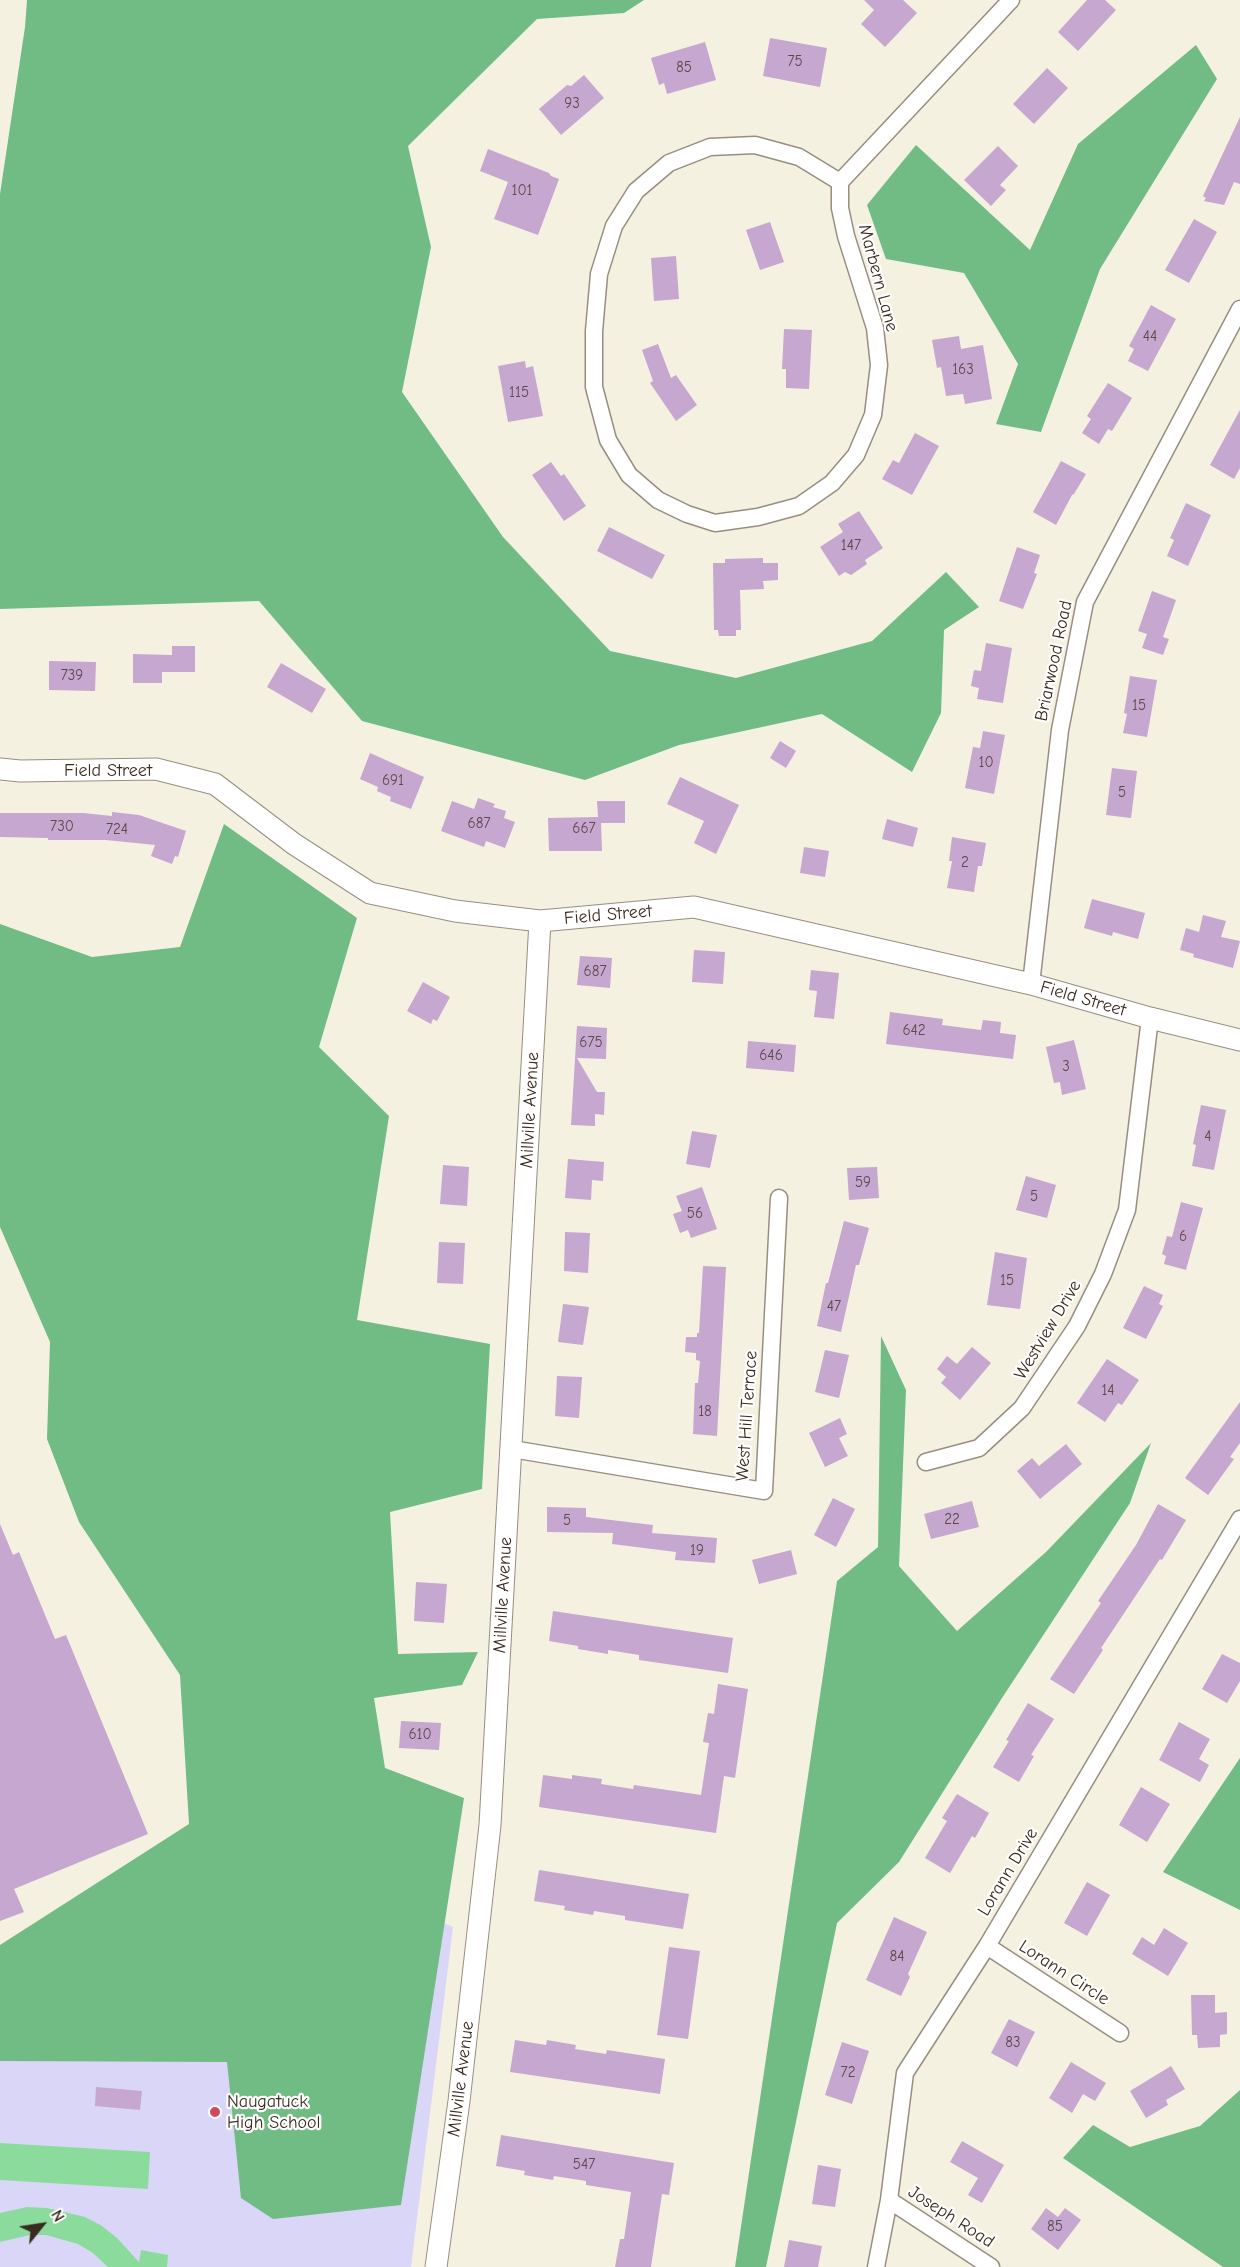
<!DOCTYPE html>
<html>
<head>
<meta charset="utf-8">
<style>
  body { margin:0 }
  #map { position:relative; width:1240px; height:2267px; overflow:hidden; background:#f4f1e1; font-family:"Comic Neue",sans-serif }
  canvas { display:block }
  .north { position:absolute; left:12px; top:2195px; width:60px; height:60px; -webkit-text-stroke:4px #fff; paint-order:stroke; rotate:60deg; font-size:16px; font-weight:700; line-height:24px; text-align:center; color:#3b2a1e }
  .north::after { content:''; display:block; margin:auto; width:21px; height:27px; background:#3b2a1e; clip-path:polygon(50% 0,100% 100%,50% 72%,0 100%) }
</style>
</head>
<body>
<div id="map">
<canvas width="1240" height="2267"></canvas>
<div class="north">N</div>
</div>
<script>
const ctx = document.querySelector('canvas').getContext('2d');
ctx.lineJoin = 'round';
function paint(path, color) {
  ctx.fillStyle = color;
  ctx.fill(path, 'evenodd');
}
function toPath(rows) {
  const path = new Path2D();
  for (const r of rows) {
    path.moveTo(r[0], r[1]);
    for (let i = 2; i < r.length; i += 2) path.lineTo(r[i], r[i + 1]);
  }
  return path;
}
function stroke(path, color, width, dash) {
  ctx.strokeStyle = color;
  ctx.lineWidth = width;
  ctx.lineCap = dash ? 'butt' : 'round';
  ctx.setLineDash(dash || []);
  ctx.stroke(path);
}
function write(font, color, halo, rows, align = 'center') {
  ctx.font = font + ' "Comic Neue",sans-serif';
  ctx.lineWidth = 4.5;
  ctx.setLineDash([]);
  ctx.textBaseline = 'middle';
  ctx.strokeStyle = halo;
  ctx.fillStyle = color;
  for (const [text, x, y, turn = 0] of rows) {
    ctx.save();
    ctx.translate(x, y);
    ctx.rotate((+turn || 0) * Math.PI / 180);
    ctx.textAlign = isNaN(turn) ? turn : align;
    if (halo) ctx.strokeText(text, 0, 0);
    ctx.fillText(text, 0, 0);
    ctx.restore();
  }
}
const built = toPath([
  [224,1834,453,1927,411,2267,0,2267,0,1958]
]);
const green = toPath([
  [0,2143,150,2152,148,2189,0,2180],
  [27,2207,47,2208,85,2217,102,2226,117,2238,139,2262,141,2250,168,2255,167,2267,108,2267,93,2253,78,2244,46,2235,30,2235,0,2242,0,2213]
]);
const forest = toPath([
  [27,0,644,0,624,13,537,19,408,146,431,247,402,392,503,537,610,651,736,678,872,641,946,572,979,607,944,630,941,713,912,772,822,714,679,745,585,780,362,721,259,601,0,609,0,194,25,27],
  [1196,45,1217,79,1100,269,1041,432,996,424,1018,364,964,273,886,259,867,205,916,145,1030,250,1078,144],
  [224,824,357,918,319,1047,389,1116,357,1320,490,1344,482,1489,390,1512,398,1654,478,1652,462,1685,374,1698,385,1768,464,1798,401,2205,273,2219,241,2198,227,2062,0,2061,0,1945,189,1824,180,1675,79,1522,47,1439,50,1342,0,1227,0,924,92,957,180,947],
  [881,1336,906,1390,899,1566,957,1631,1046,1552,1151,1443,1130,1503,1002,1698,899,1862,837,1923,766,2267,735,2267,837,1581,878,1547],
  [1240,1758,1240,1910,1163,1872],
  [1240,2090,1240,2267,1223,2267,1063,2158,1093,2125,1130,2147,1200,2126]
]);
const building = toPath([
  [864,0,903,0,917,13,885,47,861,24,874,10],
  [1087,0,1105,0,1116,10,1078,51,1058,32],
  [770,38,827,48,820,87,763,76],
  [705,42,716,80,667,94,664,83,659,85,651,58],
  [1047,68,1068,88,1034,124,1013,104],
  [584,75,604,98,561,135,539,109,567,85,571,86],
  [1240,117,1240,184,1234,182,1224,205,1204,201,1206,198,1203,196],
  [998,146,1018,166,1000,185,1006,190,991,206,964,180],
  [488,149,549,173,551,176,559,179,538,235,494,219,508,182,480,171],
  [1194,219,1217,232,1189,283,1165,270],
  [770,222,784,262,760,270,746,230],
  [676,256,679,299,654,301,651,258],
  [1151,305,1176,319,1148,371,1128,361,1134,349,1129,346],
  [784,329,812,330,809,389,786,388,786,369,782,369],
  [959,336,961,349,983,345,992,399,965,404,963,394,946,396,941,367,937,368,932,340],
  [658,344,671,378,676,375,697,405,676,421,650,383,653,381,642,350],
  [525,361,526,368,533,366,543,416,508,422,498,366],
  [1108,383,1132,398,1112,431,1108,429,1099,444,1082,433,1091,419,1087,416],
  [1240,410,1240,468,1234,479,1210,465],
  [915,433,939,446,912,495,882,479,893,460,899,463],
  [1061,461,1086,474,1074,494,1072,495,1056,525,1033,512],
  [551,462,561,476,564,474,586,506,564,521,532,475],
  [1186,503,1211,515,1188,566,1167,556,1174,540,1170,538],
  [859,511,883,548,865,560,867,564,851,575,845,572,839,576,820,547,843,532,838,524],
  [609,527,665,555,652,579,597,551],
  [1017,547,1040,555,1034,573,1037,574,1023,609,999,601],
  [763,558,763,563,778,563,778,580,763,581,764,589,740,590,741,630,736,630,736,636,719,636,718,630,714,630,713,563,725,563,725,559],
  [1152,591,1176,600,1163,637,1169,639,1163,655,1142,648,1147,634,1138,631],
  [986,643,1012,648,1003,703,977,699,979,688,971,686,974,670,981,671],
  [172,646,195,646,195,672,162,672,162,683,133,683,133,654,172,655],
  [49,661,96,662,95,691,49,690],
  [281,663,326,689,312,713,267,687],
  [1130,676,1157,680,1147,737,1123,733,1127,714,1124,713],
  [983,731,1005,735,994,794,965,788,973,747,980,748],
  [780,741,796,751,786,768,770,758],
  [370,753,424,777,411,809,390,801,391,797,377,791,378,787,360,779],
  [1112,768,1137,771,1131,818,1106,815],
  [680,777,739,805,716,854,694,843,704,821,667,804],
  [478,798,495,804,493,807,506,811,504,818,515,822,505,848,486,841,484,847,441,831,452,801,474,809],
  [597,801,625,801,625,823,601,823,602,851,549,851,548,818,598,817],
  [112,812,139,815,186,831,178,857,175,856,172,864,151,856,155,845,106,840,48,840,48,838,0,837,0,813,83,813,112,816],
  [887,819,918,828,913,847,882,839],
  [952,837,986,843,982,866,978,866,974,892,947,888,952,861,949,861],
  [804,847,829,851,825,877,800,873],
  [1092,899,1145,913,1138,939,1113,932,1112,936,1084,928],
  [1203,915,1226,921,1221,937,1240,941,1233,968,1193,957,1194,954,1180,950,1186,928,1199,932],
  [694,950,725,952,723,984,692,982],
  [580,956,612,958,610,988,577,985],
  [811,970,839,973,834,1019,814,1017,817,991,809,990],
  [423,982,450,997,437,1021,433,1019,431,1024,407,1011],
  [890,1012,943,1019,942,1025,981,1030,983,1020,1001,1022,1000,1033,1016,1035,1013,1059,886,1044],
  [577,1026,607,1028,606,1059,577,1058,597,1092,605,1092,604,1115,595,1114,595,1126,571,1125],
  [1074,1040,1086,1089,1062,1095,1060,1082,1054,1083,1046,1047],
  [748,1041,796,1045,794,1072,746,1068],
  [1201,1105,1226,1110,1214,1170,1192,1166,1196,1145,1193,1144],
  [692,1131,717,1135,710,1168,686,1164],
  [568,1159,604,1162,603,1181,592,1180,591,1200,565,1198],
  [443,1165,469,1167,467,1206,440,1204],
  [877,1167,879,1198,849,1200,847,1168],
  [1026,1176,1056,1185,1047,1218,1016,1210],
  [702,1187,717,1229,691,1238,688,1230,680,1233,673,1214,682,1211,676,1196],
  [1181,1202,1203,1208,1186,1270,1164,1264,1166,1256,1162,1254,1167,1236,1172,1237],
  [844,1221,869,1228,859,1265,856,1265,841,1332,817,1326,826,1283,828,1283],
  [565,1232,590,1233,588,1273,564,1271],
  [439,1242,465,1243,463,1284,437,1283],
  [995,1252,1027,1258,1020,1309,987,1305],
  [703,1266,726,1267,717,1436,693,1434,695,1383,698,1383,700,1361,696,1360,696,1353,685,1352,686,1337,697,1337,697,1333,699,1333],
  [1144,1286,1163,1295,1159,1304,1163,1306,1146,1339,1123,1328],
  [563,1304,589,1307,583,1345,558,1342],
  [972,1347,991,1363,960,1400,941,1383,946,1377,937,1369,947,1356,957,1364],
  [825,1350,849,1355,839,1398,815,1392],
  [1107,1359,1139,1380,1122,1405,1118,1403,1105,1422,1077,1403],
  [557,1376,582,1377,579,1418,555,1416],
  [1240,1402,1240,1443,1230,1457,1234,1459,1208,1495,1185,1478],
  [840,1418,847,1434,839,1438,848,1456,825,1467,809,1433],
  [1066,1444,1082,1464,1040,1499,1017,1471,1032,1458,1039,1466],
  [833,1498,855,1509,836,1547,814,1535],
  [972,1501,979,1527,931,1539,924,1514],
  [1158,1504,1186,1520,1162,1560,1160,1559,1101,1648,1103,1650,1074,1694,1050,1679,1101,1603,1098,1601,1136,1545],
  [547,1507,586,1508,586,1517,653,1525,652,1533,717,1538,715,1563,675,1560,676,1552,612,1544,613,1533,547,1532],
  [0,1524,13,1555,19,1552,55,1639,66,1635,148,1834,14,1889,24,1912,0,1921],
  [791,1550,797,1574,759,1584,752,1560],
  [416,1582,447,1584,444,1623,414,1621],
  [553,1611,733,1638,728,1673,639,1660,639,1655,608,1650,608,1654,578,1649,578,1646,549,1641],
  [1222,1654,1240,1663,1240,1681,1227,1703,1202,1689],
  [718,1684,748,1689,735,1778,724,1776,716,1833,539,1807,543,1775,572,1779,572,1775,602,1779,601,1784,633,1789,634,1785,701,1795,709,1743,703,1742,708,1713,714,1714],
  [1028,1703,1054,1719,1031,1755,1034,1756,1019,1782,993,1767,1009,1741,1006,1740],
  [401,1721,441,1723,439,1750,399,1748],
  [1179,1722,1210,1739,1199,1759,1209,1765,1200,1782,1159,1760],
  [1141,1787,1170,1804,1147,1842,1119,1825],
  [957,1794,989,1813,975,1838,972,1836,950,1873,925,1858,947,1821,942,1818],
  [539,1870,689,1894,683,1929,625,1920,625,1916,594,1911,593,1915,564,1910,565,1906,534,1901],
  [1087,1882,1110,1895,1087,1936,1064,1923],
  [894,1917,927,1932,908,1974,910,1977,901,1996,866,1980],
  [1164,1928,1188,1943,1168,1976,1132,1954,1142,1937,1154,1945],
  [669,1947,700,1951,688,2039,657,2035],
  [1191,1995,1215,1995,1215,2013,1227,2012,1227,2034,1220,2035,1220,2047,1198,2048,1197,2035,1192,2035],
  [1009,2019,1035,2032,1017,2067,991,2053],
  [515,2040,546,2045,547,2040,576,2045,575,2049,606,2054,607,2050,665,2059,660,2094,510,2072],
  [842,2042,869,2051,852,2104,825,2095],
  [1071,2062,1106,2083,1095,2101,1083,2094,1072,2113,1049,2098],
  [1171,2066,1185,2089,1166,2100,1168,2105,1146,2118,1130,2091],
  [96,2087,142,2091,140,2110,95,2106],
  [501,2135,674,2163,669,2195,662,2194,651,2267,615,2267,620,2239,624,2239,631,2192,586,2185,586,2181,554,2176,553,2180,524,2175,525,2171,496,2166],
  [962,2141,1004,2165,982,2203,968,2195,978,2178,950,2162],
  [818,2165,841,2169,835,2207,812,2204],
  [1046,2208,1058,2217,1065,2208,1081,2220,1058,2250,1031,2229],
  [789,2240,822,2246,818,2267,784,2267]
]);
const minor = toPath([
  [755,145,799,157,840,182,840,208,846,236,875,328,879,365,873,415,856,455,832,483,799,506,758,517,715,523,687,514,658,500,629,475,608,440,594,387,594,331,599,274,614,226,636,191,669,163,710,147,755,145],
  [840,182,1011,0],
  [1031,984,1060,730,1085,602,1240,309],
  [512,1449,764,1491,779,1198],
  [926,1462,979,1448,1022,1408,1077,1326,1103,1274,1127,1210,1150,1018],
  [987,1946,1120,2033],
  [889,2200,991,2267],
  [876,2267,889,2200,905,2073,987,1946,1240,1519]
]);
const tertiary = toPath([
  [0,769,20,771,156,769,215,784,294,844,370,893,455,911,540,921,694,907,1031,984,1150,1018,1240,1040],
  [436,2267,459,2101,490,1825,540,921]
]);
const markers = [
  [215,2112,6,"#d1495b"]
];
const numberNames = [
  ["75",795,62],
  ["85",684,68],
  ["93",572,104],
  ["101",522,191],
  ["44",1150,337],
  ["163",963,370],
  ["115",519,393],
  ["147",851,546],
  ["739",72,676],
  ["15",1139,706],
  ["10",986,763],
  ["691",393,781],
  ["5",1122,793],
  ["687",479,824],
  ["730",62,827],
  ["667",584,829],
  ["724",117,830],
  ["2",965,863],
  ["687",595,972],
  ["642",914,1031],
  ["675",591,1043],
  ["646",771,1056],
  ["3",1066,1067],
  ["4",1208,1137],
  ["59",863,1183],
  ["5",1034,1197],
  ["56",695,1214],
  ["6",1183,1237],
  ["15",1007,1281],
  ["47",834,1307],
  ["14",1108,1391],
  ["18",705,1412],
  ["22",952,1520],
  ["5",567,1521],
  ["19",697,1551],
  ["610",420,1735],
  ["84",897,1957],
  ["83",1013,2043],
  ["72",848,2073],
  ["547",584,2165],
  ["85",1055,2227]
];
const streetNames = [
  ["Marbern Lane",878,278,75],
  ["Briarwood Road",1054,661,-78],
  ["Field Street",108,771],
  ["Field Street",608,915,-5],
  ["Field Street",1083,999,16],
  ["Millville Avenue",530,1110,-87],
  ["Westview Drive",1048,1330,-59],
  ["West Hill Terrace",747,1416,-86],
  ["Millville Avenue",503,1595,-87],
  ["Lorann Drive",1008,1872,-59],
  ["Lorann Circle",1064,1973,33],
  ["Millville Avenue",461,2079,-83],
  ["Joseph Road",951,2217,33]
];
const poiNames = [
  ["Naugatuck",227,2102],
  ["High School",227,2123]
];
paint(built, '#dad6f7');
paint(green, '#8bdc9c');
paint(forest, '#70bc84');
paint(building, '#c5a7cf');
stroke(minor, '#988e80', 19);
stroke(tertiary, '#988e80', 23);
stroke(minor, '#fff', 16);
stroke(tertiary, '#fff', 21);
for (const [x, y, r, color] of markers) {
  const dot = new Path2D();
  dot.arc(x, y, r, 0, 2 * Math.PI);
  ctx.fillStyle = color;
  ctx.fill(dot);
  stroke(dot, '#fff', 2);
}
write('15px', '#5e494a', null, numberNames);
write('18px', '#3b2a1e', '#fff', streetNames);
write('18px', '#3b2a1e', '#fff', poiNames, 'left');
</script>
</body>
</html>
